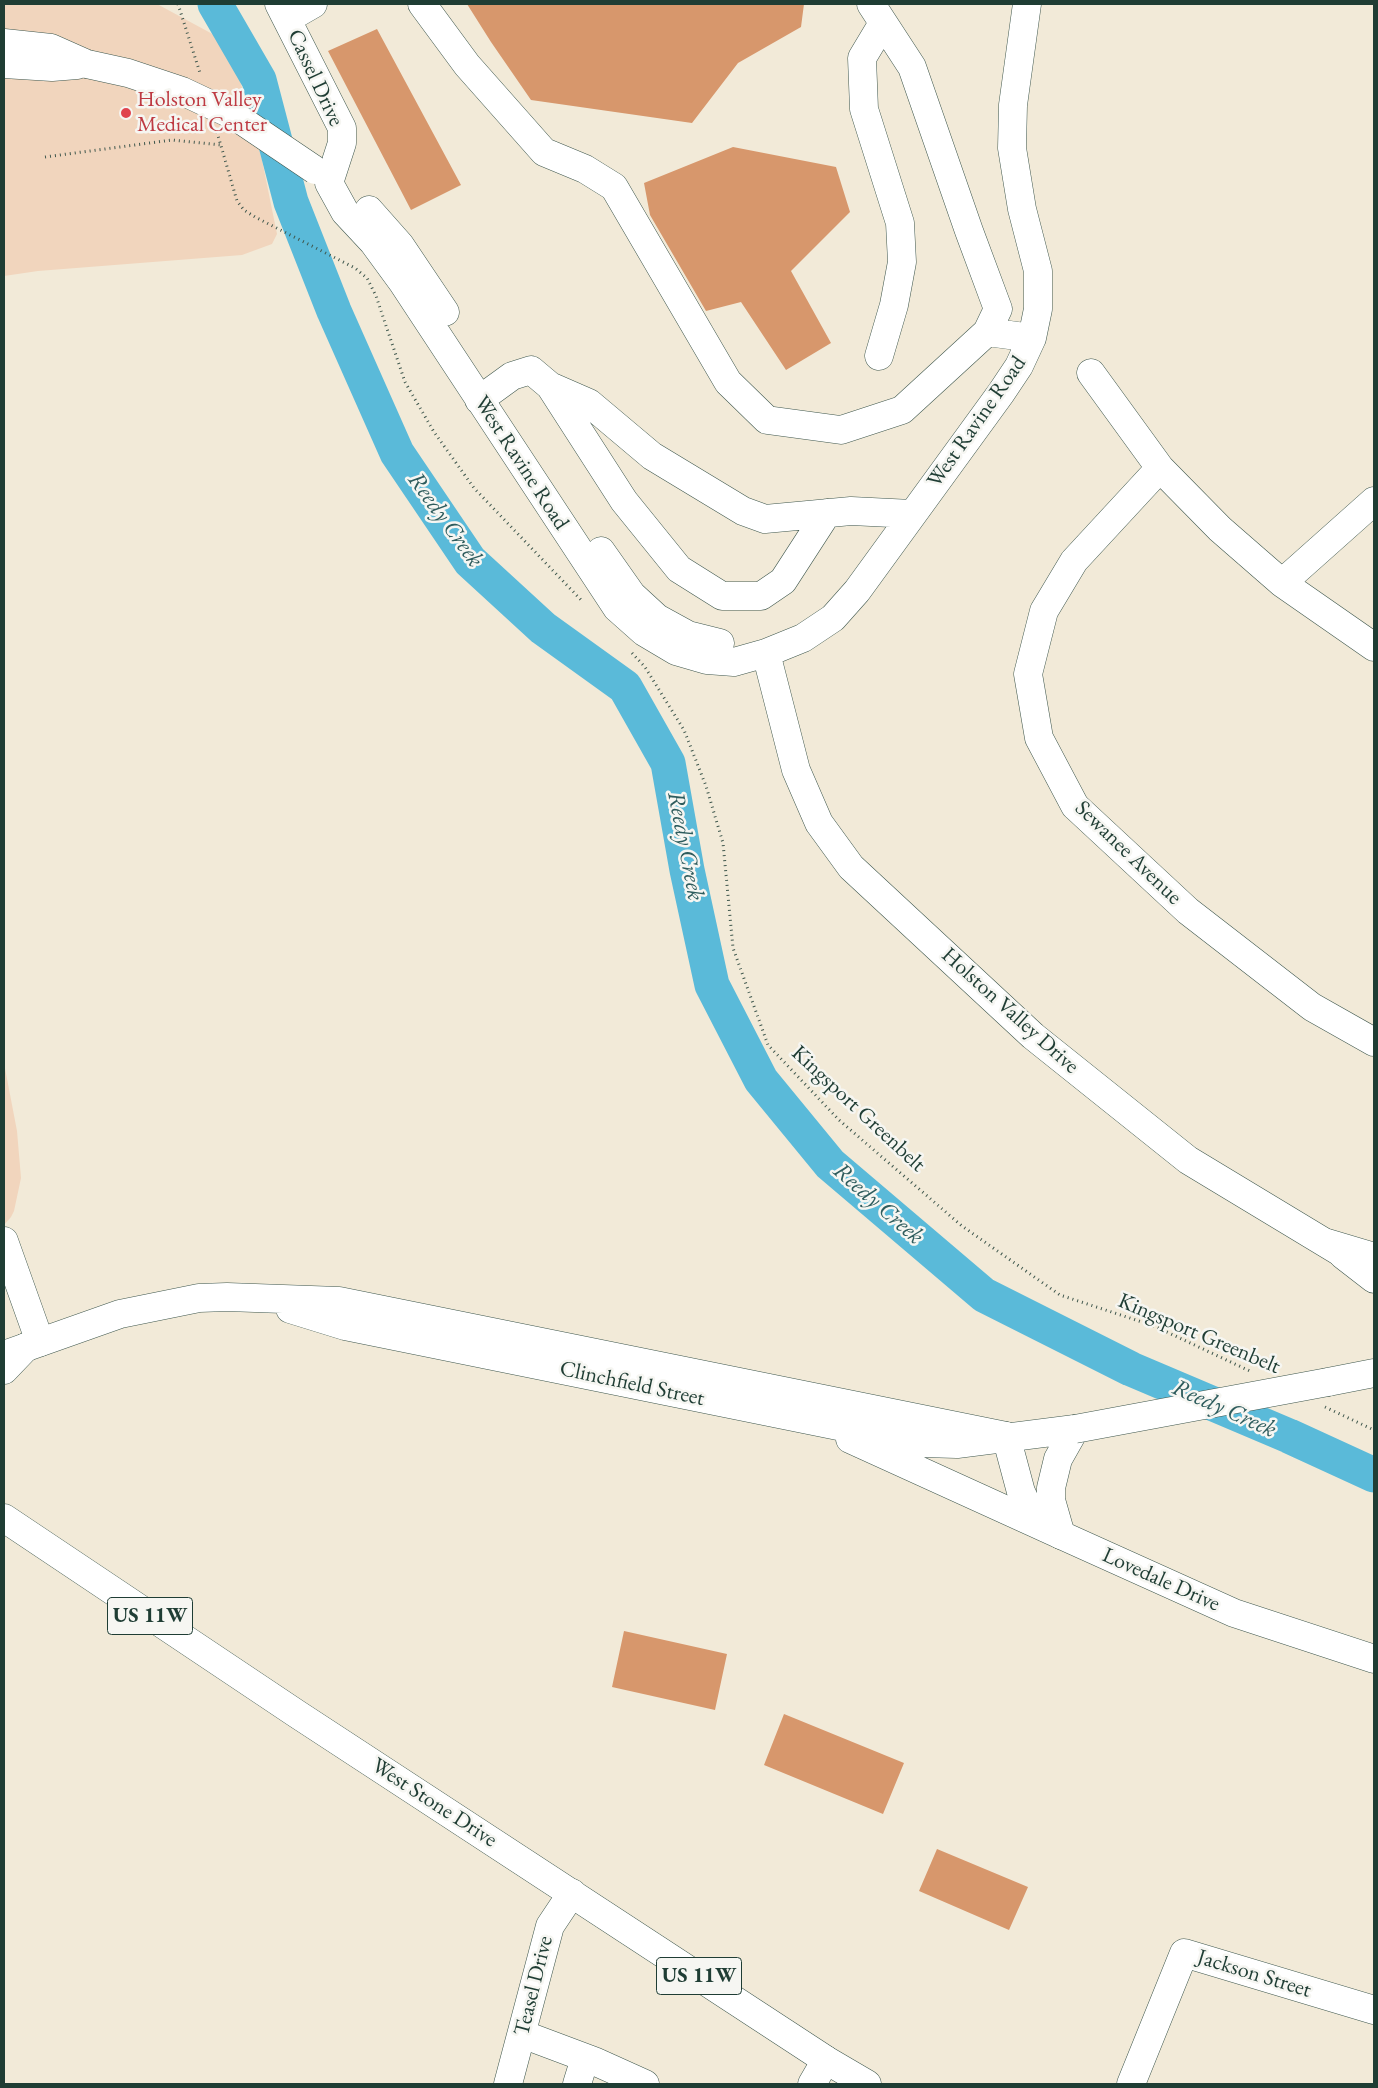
<!DOCTYPE html>
<html>
<head>
<meta charset="utf-8">
<style>
  body { margin:0 }
  #map { position:relative; width:1378px; height:2088px; overflow:hidden; background:#f2ead8; font-family:"EB Garamond",serif }
  canvas { display:block }
  .frame { position:absolute; inset:0; border:5px solid #1f3d34; pointer-events:none }
</style>
</head>
<body>
<div id="map">
<canvas width="1378" height="2088"></canvas>
<div class="frame"></div>
</div>
<script>
const ctx = document.querySelector('canvas').getContext('2d');
ctx.lineJoin = 'round';
function paint(path, color) {
  ctx.fillStyle = color;
  ctx.fill(path, 'evenodd');
}
function toPath(rows) {
  const path = new Path2D();
  for (const r of rows) {
    path.moveTo(r[0], r[1]);
    for (let i = 2; i < r.length; i += 2) path.lineTo(r[i], r[i + 1]);
  }
  return path;
}
function stroke(path, color, width, dash) {
  ctx.strokeStyle = color;
  ctx.lineWidth = width;
  ctx.lineCap = dash ? 'butt' : 'round';
  ctx.setLineDash(dash || []);
  ctx.stroke(path);
}
function write(font, color, halo, rows, align = 'center') {
  ctx.font = font + ' "EB Garamond",serif';
  ctx.lineWidth = 5;
  ctx.setLineDash([]);
  ctx.textBaseline = 'middle';
  ctx.strokeStyle = halo;
  ctx.fillStyle = color;
  for (const [text, x, y, turn = 0] of rows) {
    ctx.save();
    ctx.translate(x, y);
    ctx.rotate((+turn || 0) * Math.PI / 180);
    ctx.textAlign = isNaN(turn) ? turn : align;
    if (halo) ctx.strokeText(text, 0, 0);
    ctx.fillText(text, 0, 0);
    ctx.restore();
  }
}
const built = toPath([
  [4,4,157,4,218,37,236,66,262,160,277,234,272,244,242,255,38,271,4,276],
  [4,1063,17,1131,21,1178,14,1211,11,1217,4,1225]
]);
const river = toPath([
  [215,4,259,80,291,202,334,311,397,453,470,561,543,628,625,687,668,763,687,870,712,985,761,1080,830,1164,984,1295,1131,1369,1289,1436,1374,1475]
]);
const building = toPath([
  [467,4,804,4,801,27,738,63,692,123,531,100,491,42],
  [377,29,461,185,411,210,328,51],
  [733,147,836,167,850,212,791,271,831,343,786,370,741,302,706,311,650,215,644,183],
  [624,1631,727,1654,715,1710,612,1687],
  [784,1714,904,1763,883,1814,764,1765],
  [937,1849,1028,1887,1009,1930,919,1891]
]);
const path = toPath([
  [178,4,200,73],
  [217,132,237,201,244,210,255,217,355,268,367,278,376,296,405,382,434,432,474,488,583,602],
  [45,157,172,140,221,145],
  [632,653,645,667,684,730,706,786,723,843,733,948,768,1045,839,1120,962,1226,1060,1295,1154,1326,1252,1372],
  [1325,1407,1374,1430]
]);
const minor = toPath([
  [279,4,342,128,342,143,329,183],
  [422,4,467,65,544,152,585,169,614,187,728,382,767,420,841,430,902,410,987,332,1032,338],
  [871,4,912,67,969,231,998,309,987,332],
  [287,19,313,4],
  [4,43,51,48,87,64],
  [4,64,52,67,77,65],
  [329,183,345,212,373,242,403,283,617,608,644,632,676,651,707,660,734,662,766,653,803,638,833,618,857,591,1001,393,1019,366,1032,338,1038,309,1038,271,1022,209,1012,148,1013,105,1027,4],
  [369,210,400,245,445,312],
  [879,356,894,305,902,262,900,223,864,109,862,58,883,23],
  [1091,373,1160,468,1220,529,1282,583,1374,647],
  [550,386,624,501,679,569,722,596,761,596,783,581,827,513],
  [479,400,512,376,531,370,550,386,589,403,652,456,743,511,765,519,851,511,912,514],
  [1160,468,1074,561,1044,611,1028,674,1039,738,1075,806,1188,911,1312,1007,1374,1042],
  [601,551,632,595,657,618,688,635,720,643],
  [1282,583,1374,501],
  [766,653,796,770,819,823,851,867,1033,1036,1188,1160,1347,1256],
  [4,1241,40,1342],
  [1006,1436,1021,1492,1028,1507,1037,1519,1061,1535,1234,1613,1374,1659],
  [522,2034,594,2061,645,2084],
  [508,2084,550,1926,572,1893],
  [577,2084,585,2058],
  [812,2084,826,2060],
  [1131,2084,1184,1953,1374,2010]
]);
const major = toPath([
  [1327,1243,1374,1257],
  [1343,1255,1374,1279],
  [290,1309,345,1326,922,1443,957,1444,1075,1429],
  [4,1355,120,1314,199,1298,227,1297,339,1301,1006,1436],
  [1328,1382,1374,1373],
  [850,1439,1061,1535],
  [1061,1535,1051,1500,1051,1488,1058,1459,1075,1429]
]);
const highway = toPath([
  [4,1370,26,1347],
  [4,1518,297,1714,826,2060,867,2084]
]);
const minorBridge = toPath([
  [87,64,128,73,182,91,235,116,315,170]
]);
const majorBridge = toPath([
  [1075,1429,1328,1382]
]);
const markers = [
  [126,113,6,"#e0444e"]
];
const shields = [
  [150,1616,85],
  [699,1976,85]
];
const shieldNames = [
  ["US 11W",150,1616],
  ["US 11W",699,1976]
];
const streetNames = [
  ["Cassel Drive",315,78,65],
  ["West Ravine Road",977,422,-55],
  ["West Ravine Road",521,463,57],
  ["Sewanee Avenue",1128,853,44],
  ["Holston Valley Drive",1010,1011,42],
  ["Kingsport Greenbelt",858,1109,43],
  ["Kingsport Greenbelt",1199,1334,23],
  ["Clinchfield Street",632,1384,12],
  ["Lovedale Drive",1161,1580,24],
  ["West Stone Drive",434,1803,33],
  ["Jackson Street",1254,1974,17],
  ["Teasel Drive",534,1986,-76]
];
const healthNames = [
  ["Holston Valley",137,100],
  ["Medical Center",137,125]
];
const waterNames = [
  ["Reedy Creek",445,520,54],
  ["Reedy Creek",685,846,79],
  ["Reedy Creek",878,1204,41],
  ["Reedy Creek",1224,1409,24]
];
paint(built, '#f1d5bd');
stroke(river, '#5abad9', 35);
paint(building, '#d7976c');
stroke(minor, '#3f574d', 29);
stroke(major, '#3f574d', 29);
stroke(highway, '#3f574d', 29);
stroke(path, '#3f574d', 3, [1, 4]);
stroke(minor, '#fff', 28);
stroke(major, '#fff', 28);
stroke(highway, '#fff', 28);
stroke(minorBridge, '#3f574d', 29, []);
stroke(majorBridge, '#3f574d', 29, []);
stroke(minorBridge, '#fff', 28);
stroke(majorBridge, '#fff', 28);
for (const [x, y, r, color] of markers) {
  const dot = new Path2D();
  dot.arc(x, y, r, 0, 2 * Math.PI);
  ctx.fillStyle = color;
  ctx.fill(dot);
  stroke(dot, '#f6f6f2', 2);
}
for (const [x, y, w] of shields) {
  const box = new Path2D();
  box.roundRect(x - w / 2, y - 18.5, w, 37, 4);
  ctx.fillStyle = '#f6f6f2';
  ctx.fill(box);
  stroke(box, '#1f3d34', 1);
}
write('bold 21px', '#1f3d34', null, shieldNames);
write('22px', '#1f3d34', '#f6f6f2', streetNames);
write('22px', '#be3a42', '#f6f6f2', healthNames, 'left');
write('italic 24px', '#2e5c5d', '#f6f6f2', waterNames);
</script>
</body>
</html>
